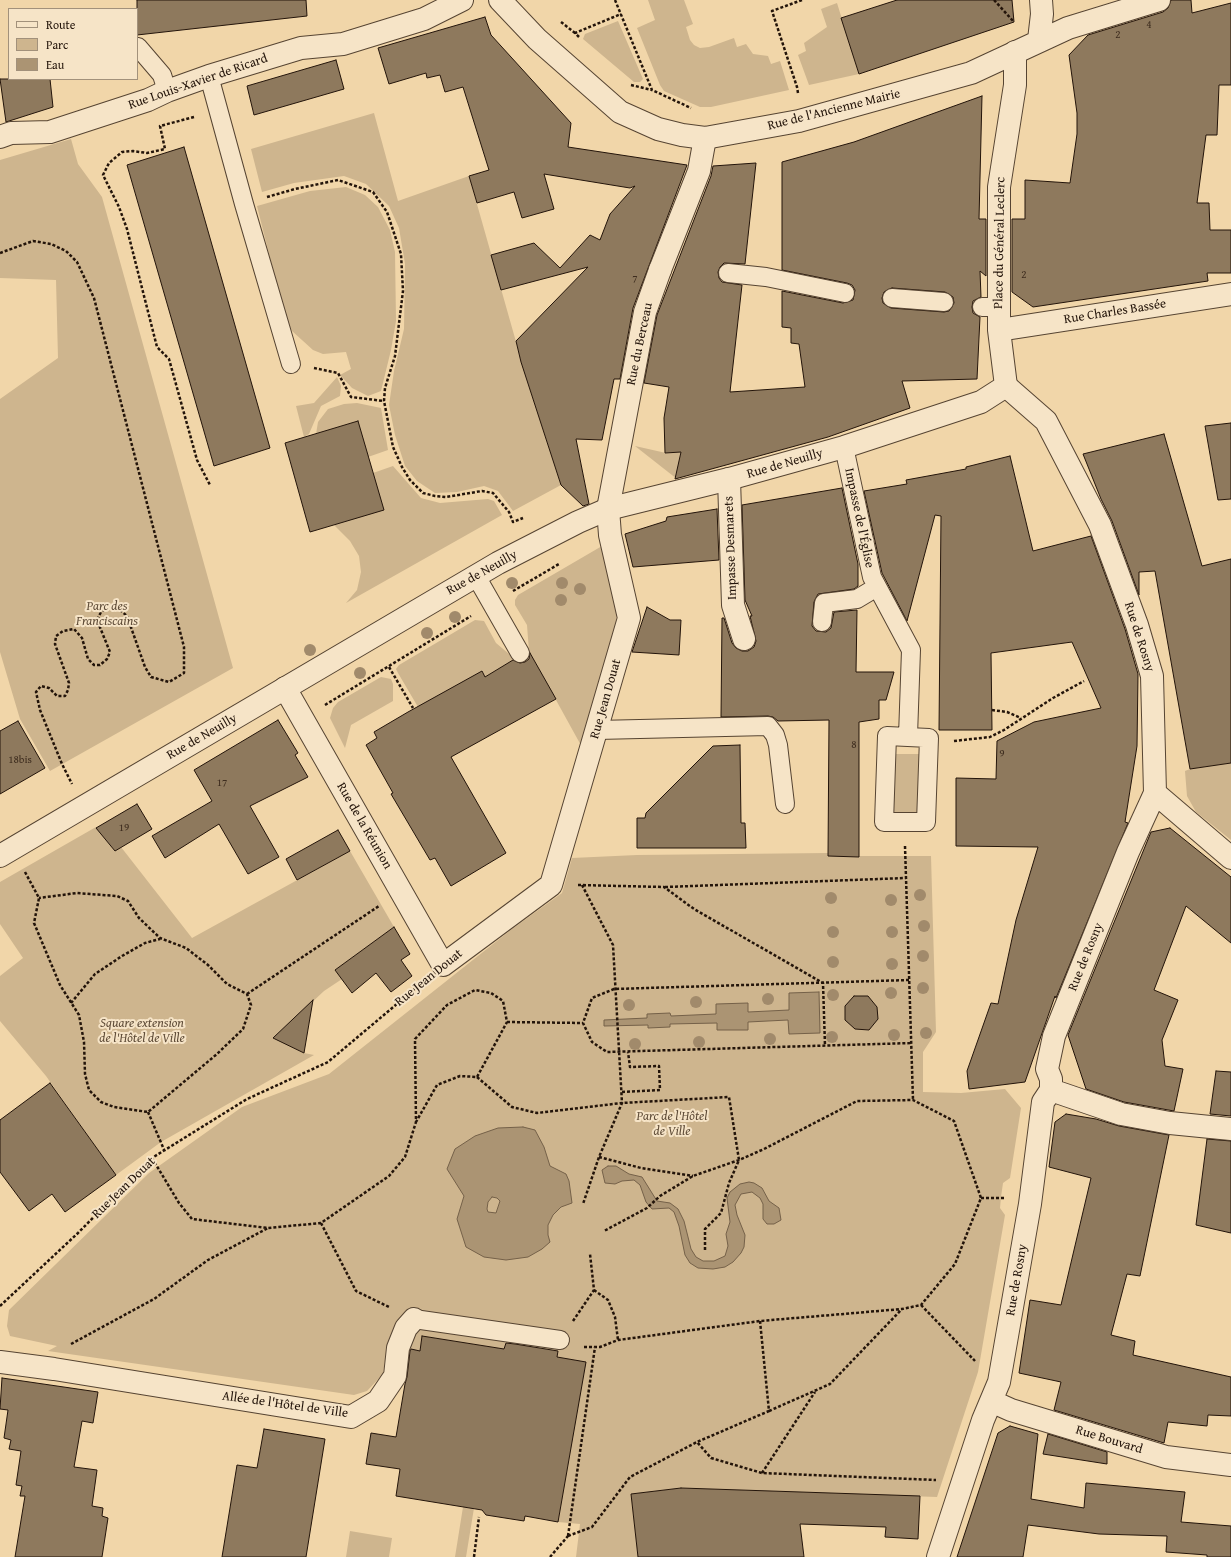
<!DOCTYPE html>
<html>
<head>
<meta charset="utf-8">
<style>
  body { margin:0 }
  #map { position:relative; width:1231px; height:1557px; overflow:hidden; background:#f1d6a9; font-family:"Gentium Book Plus",serif }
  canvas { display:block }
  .legend { position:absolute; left:8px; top:8px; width:130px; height:72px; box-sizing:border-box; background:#f6e4c7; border:1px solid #a2917b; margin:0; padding:5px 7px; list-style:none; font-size:12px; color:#23140a }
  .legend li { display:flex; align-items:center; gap:8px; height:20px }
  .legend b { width:20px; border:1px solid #a2917b }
</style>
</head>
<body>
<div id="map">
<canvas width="1231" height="1557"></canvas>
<ul class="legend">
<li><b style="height:5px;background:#f6e4c7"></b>Route</li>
<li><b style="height:11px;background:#ceb58e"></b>Parc</li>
<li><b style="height:11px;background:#ab9473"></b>Eau</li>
</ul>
</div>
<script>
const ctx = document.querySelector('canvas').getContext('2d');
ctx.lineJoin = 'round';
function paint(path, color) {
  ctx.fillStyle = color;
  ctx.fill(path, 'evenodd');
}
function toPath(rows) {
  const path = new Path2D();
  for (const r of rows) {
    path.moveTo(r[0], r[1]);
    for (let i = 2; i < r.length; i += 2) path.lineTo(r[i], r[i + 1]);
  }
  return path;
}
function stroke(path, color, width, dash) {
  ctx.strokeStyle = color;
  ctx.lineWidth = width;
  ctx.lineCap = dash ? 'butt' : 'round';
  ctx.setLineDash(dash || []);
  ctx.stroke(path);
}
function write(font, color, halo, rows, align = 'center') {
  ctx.font = font + ' "Gentium Book Plus",serif';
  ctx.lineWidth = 4;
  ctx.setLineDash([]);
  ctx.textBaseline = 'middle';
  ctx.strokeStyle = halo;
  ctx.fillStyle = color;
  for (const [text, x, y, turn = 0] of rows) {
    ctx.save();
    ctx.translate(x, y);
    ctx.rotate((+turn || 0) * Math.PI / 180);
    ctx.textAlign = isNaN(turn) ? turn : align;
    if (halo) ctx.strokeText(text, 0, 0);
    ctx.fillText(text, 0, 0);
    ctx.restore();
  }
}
const green = toPath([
  [648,0,684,0,693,24,686,27,690,40,694,45,700,48,709,47,734,38,737,47,746,44,753,54,768,56,771,64,780,61,789,90,711,107,700,107,664,91,660,85,637,28,655,20],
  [837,3,859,74,809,85,798,55,806,51,804,43,827,27,821,9],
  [618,21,643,79,640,82,634,82,583,39,585,34],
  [374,113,398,201,469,176,526,377,561,485,513,511,498,491,484,486,457,492,435,493,417,481,405,466,395,435,389,405,394,371,404,329,405,264,399,228,389,206,366,184,344,176,294,183,262,192,251,149],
  [71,139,78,164,102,197,233,668,50,771,20,719,0,652,0,399,58,358,56,280,0,278,0,160],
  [346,187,365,195,378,207,390,230,395,252,396,321,391,350,381,391,368,396,352,388,340,375,351,369,346,352,323,354,313,350,292,331,285,318,257,206,310,191],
  [337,377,341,386,340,396,321,406,309,434,304,437,296,406,314,403],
  [357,403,381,408,388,450,368,457,358,421,316,434,318,422,328,409,344,404],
  [635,446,666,453,681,452,677,479],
  [393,466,421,498,440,503,488,499,494,501,502,515,346,603,357,590,361,572,359,556,350,541,334,525,373,473],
  [602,546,617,612,614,652,583,749,529,651,527,625,515,605,515,600,518,595],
  [475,620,484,621,496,643,515,659,485,677,418,707,398,673,396,669,399,665],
  [381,677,391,679,393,684,393,701,351,725,345,748,330,718,333,708,338,702],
  [892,754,922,754,922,812,893,813],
  [1231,763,1231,840,1196,812,1187,796,1185,771,1190,769],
  [96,827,114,850,121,847,192,938,350,851,394,927,335,970,342,979,324,991,274,1038,304,1053,314,1055,161,1142,116,1175,46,1076,0,1021,0,976,23,958,0,924,0,882],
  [828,853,828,856,931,856,936,1032,923,1052,923,1092,961,1093,1005,1089,1021,1108,1010,1178,1003,1183,1001,1197,1000,1208,1005,1215,978,1372,937,1497,681,1488,631,1494,638,1557,576,1557,580,1524,558,1522,585,1363,557,1357,558,1351,506,1343,504,1349,422,1336,420,1351,387,1347,383,1374,367,1391,354,1395,48,1351,57,1346,10,1336,7,1326,9,1310,149,1173,242,1107,329,1074,512,929,562,893,572,858,637,855],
  [463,1507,474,1508,466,1557,455,1557],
  [350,1531,392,1538,389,1557,346,1557]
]);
const water = toPath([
  [819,992,820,1033,789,1034,788,1020,748,1022,748,1030,717,1030,717,1023,670,1024,670,1027,648,1028,648,1025,604,1026,604,1020,647,1018,647,1014,670,1013,671,1016,716,1014,716,1004,748,1003,748,1012,789,1010,789,993,819,992],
  [523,1127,535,1130,544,1147,550,1166,566,1174,569,1181,572,1203,561,1207,553,1215,548,1225,548,1235,550,1242,542,1249,528,1257,506,1260,484,1257,466,1247,457,1219,464,1196,447,1169,455,1149,475,1136,498,1128,523,1127],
  [492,1197,497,1198,500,1201,496,1213,488,1212,487,1209,488,1202,492,1197],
  [608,1166,616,1166,629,1174,642,1177,657,1201,670,1203,678,1209,684,1221,691,1249,696,1257,703,1261,714,1261,725,1256,728,1246,726,1234,730,1222,727,1198,730,1192,740,1184,749,1182,754,1183,762,1188,769,1201,779,1208,781,1220,774,1224,767,1224,763,1219,763,1204,760,1198,752,1192,741,1194,735,1205,737,1215,745,1235,744,1247,741,1253,733,1262,725,1267,713,1269,698,1268,690,1263,685,1255,679,1226,674,1212,669,1208,652,1209,646,1202,640,1185,634,1180,622,1181,615,1184,605,1183,602,1170,608,1166]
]);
const building = toPath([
  [137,0,306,0,307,16,137,35,137,0],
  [897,0,1012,0,1014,22,859,74,841,18,897,0],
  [1171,0,1191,0,1192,13,1231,3,1231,85,1219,85,1217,135,1206,135,1197,203,1209,203,1210,230,1231,230,1231,273,1207,273,1208,281,1033,307,1012,292,1012,219,1025,219,1025,180,1070,183,1077,134,1077,113,1069,55,1088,35,1163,12,1168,8,1171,0],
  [485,17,491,35,571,123,568,147,687,165,633,308,620,379,614,379,602,440,576,439,589,504,583,506,561,485,521,362,516,341,588,267,501,290,491,255,534,243,560,268,590,235,600,240,610,214,635,186,630,188,544,174,554,209,522,218,514,192,477,203,469,176,489,170,463,87,445,92,440,75,427,78,426,73,389,84,378,48,485,17],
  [336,60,344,89,254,115,247,86,336,60],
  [0,79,50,79,53,107,6,122,0,79],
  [982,96,979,219,986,219,986,276,980,271,981,297,973,301,972,307,973,313,980,317,977,379,902,381,910,408,828,437,675,479,681,452,665,453,664,418,669,387,644,383,657,315,711,176,713,166,756,163,745,264,724,263,720,267,718,272,719,278,722,282,742,285,730,392,805,387,799,344,791,343,791,328,782,327,782,291,843,303,853,300,855,290,852,285,847,283,782,270,782,162,854,142,982,96],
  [892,288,945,292,953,297,954,303,949,311,944,312,891,308,883,303,882,298,884,292,892,288],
  [184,147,270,448,214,466,127,165,184,147],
  [358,421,384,510,310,532,285,443,358,421],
  [1231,423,1231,499,1218,500,1205,426,1231,423],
  [1164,434,1202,566,1231,559,1231,763,1190,769,1155,571,1139,572,1139,595,1112,521,1101,499,1083,454,1164,434],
  [1010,456,1033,551,1091,536,1125,629,1138,674,1137,746,1125,822,1128,823,1056,998,1055,996,1025,1082,969,1089,967,1071,991,1003,998,1004,1016,920,1038,847,956,846,956,778,996,779,997,741,1034,722,1101,708,1072,642,991,653,992,730,939,730,941,516,935,515,907,621,882,573,864,491,907,484,906,480,966,469,966,467,1010,456],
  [842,488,858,564,858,586,854,589,818,594,814,602,812,626,816,631,826,632,831,628,834,612,857,610,856,672,894,672,886,700,879,700,879,719,859,722,859,857,828,856,829,720,778,721,773,717,768,716,721,717,722,618,724,618,732,643,736,648,742,651,748,651,754,647,756,641,750,616,752,616,745,600,742,505,842,488],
  [717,509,719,560,633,567,625,534,666,521,667,517,717,509],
  [647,607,670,620,681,620,679,655,632,652,647,607],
  [530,653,556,699,451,757,506,853,451,886,435,858,430,860,391,794,393,793,366,745,377,738,374,732,408,712,482,671,485,677,513,660,520,663,525,662,529,659,530,653],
  [278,720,298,753,295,755,308,777,250,806,279,857,248,874,219,824,165,858,152,836,212,801,194,770,278,720],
  [18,721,45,768,0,794,0,731,18,721],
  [740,745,741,823,745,823,746,848,637,848,637,818,645,818,646,813,713,746,740,745],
  [137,804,152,829,115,851,96,828,137,804],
  [1170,828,1231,877,1231,943,1186,906,1154,990,1178,1000,1162,1040,1165,1066,1183,1069,1174,1111,1124,1102,1086,1089,1068,1035,1151,832,1170,828],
  [338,830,350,851,297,880,286,859,338,830],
  [394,927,410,954,401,960,412,976,391,992,376,973,352,993,335,970,394,927],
  [854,996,868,996,877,1007,878,1019,869,1030,855,1029,845,1020,845,1006,854,996],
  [313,1000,304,1053,273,1038,313,1000],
  [1216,1071,1231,1072,1231,1116,1210,1114,1216,1071],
  [50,1083,116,1175,65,1212,52,1194,29,1211,0,1172,0,1120,50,1083],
  [1066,1114,1096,1119,1119,1126,1169,1135,1140,1276,1127,1274,1111,1335,1135,1341,1133,1355,1231,1377,1231,1416,1208,1415,1207,1426,1168,1422,1164,1443,1054,1410,1061,1382,1019,1373,1030,1300,1061,1305,1091,1178,1049,1167,1055,1122,1066,1114],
  [1207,1139,1231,1141,1231,1233,1196,1225,1207,1139],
  [422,1336,504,1349,506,1343,515,1344,558,1351,557,1357,586,1362,558,1522,525,1516,524,1521,486,1515,482,1510,396,1496,400,1469,366,1464,371,1433,396,1437,405,1384,407,1377,410,1351,411,1349,420,1351,422,1336],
  [2,1378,98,1392,93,1423,82,1421,74,1467,97,1470,92,1506,103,1508,102,1516,108,1518,102,1557,15,1557,25,1496,20,1496,22,1486,16,1485,21,1451,9,1449,11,1440,4,1438,8,1410,0,1409,2,1378],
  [1010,1426,1038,1434,1031,1499,1084,1508,1086,1483,1185,1492,1181,1522,1231,1526,1231,1557,1207,1557,1207,1555,1166,1552,1167,1536,1099,1534,1028,1525,1023,1557,957,1557,998,1433,1010,1426],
  [264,1429,325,1439,306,1557,222,1557,237,1465,257,1468,264,1429],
  [1048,1434,1107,1452,1107,1464,1043,1454,1048,1434],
  [681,1488,920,1496,918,1539,885,1537,886,1527,800,1524,804,1557,638,1557,631,1494,681,1488]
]);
const path = toPath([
  [615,0,652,90,691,108],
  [994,0,1014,22],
  [561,22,575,33],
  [579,37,575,33,621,14],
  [631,85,652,90],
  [798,93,797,87,772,11,802,0],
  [194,117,160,126,165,149,147,153,133,151,122,152,109,163,103,175,119,207,127,229,157,347,169,359,197,460,210,485],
  [267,197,295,189,338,180,373,192,387,212,401,254,403,291,395,356,385,388,384,401,393,447,402,467,410,480,423,493,435,496,446,497,482,491,493,493,509,512,513,522,523,518],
  [0,253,33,241,51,244,66,251,77,262,94,298,184,647,184,673,169,682,151,677,145,667,127,616,119,609,109,606,101,612,97,620,110,652,107,659,100,665,94,665,88,659,82,638,74,629,63,631,56,636,55,644,69,683,68,690,65,696,57,696,49,688,41,686,36,692,40,710,62,764,72,784],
  [314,368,338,373,351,397,384,401],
  [513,591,559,564],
  [389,667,413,708],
  [325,705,471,616],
  [992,710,1007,712,1021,718],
  [954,741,990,737,1004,730,1053,698,1084,681],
  [905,846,913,1100],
  [25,872,39,898,34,923,60,985,79,1015,84,1042,85,1074,89,1090,101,1102,114,1107,148,1112,217,1054,243,1029,251,1005,247,994,227,984,208,965,186,948,160,938,139,918,128,901,117,896,77,893,39,898],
  [578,885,664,887,694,909,823,983,825,1046],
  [582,885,613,945,622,1103,599,1157,583,1204],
  [665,887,906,878],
  [909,980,614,989,592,998,583,1023,592,1042,607,1052,912,1043],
  [247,994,379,906],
  [71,1003,95,974,122,956,145,943,160,939],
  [507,1022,583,1023],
  [477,1077,512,1107,537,1113,622,1103,729,1097,739,1160,729,1183,721,1213,705,1229,705,1251],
  [622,1092,660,1090,659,1066,630,1067,628,1052],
  [148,1112,165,1152],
  [599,1157,641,1168,693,1176],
  [152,1158,179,1203,192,1219,268,1228,321,1223,389,1176,405,1157,416,1122,415,1039,447,1005,475,990,491,993,503,1001,507,1022,477,1077,460,1076,437,1085,416,1122],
  [981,1198,1004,1198],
  [321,1223,356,1291,389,1307],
  [594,1290,608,1300,615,1317,618,1340],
  [921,1305,975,1361],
  [0,1306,78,1233,152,1158,247,1099,328,1062,423,982],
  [573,1321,594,1290,590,1254],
  [760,1321,769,1411,697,1442,711,1458,762,1473,936,1480],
  [71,1344,154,1299,208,1260,268,1228],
  [584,1347,600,1347,618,1340,760,1321,902,1309,921,1305,955,1264,981,1198,954,1121,913,1100,857,1101,764,1149,739,1160,693,1176,660,1196,647,1208,604,1231],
  [769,1411,830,1384,901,1310],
  [762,1473,815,1392],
  [568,1536,595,1347],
  [568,1536,592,1527,630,1477,697,1442],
  [474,1557,479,1517],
  [550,1557,568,1536]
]);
const service = toPath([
  [138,47,162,75,167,91],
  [209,76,244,204,291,364],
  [728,273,766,277,845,293],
  [892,298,944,302],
  [982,307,999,307],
  [844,447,872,577,911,650,908,736],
  [476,576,520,653],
  [822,622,824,603,857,599,877,587],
  [597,730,768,726,775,735,778,745,785,804],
  [887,736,929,738,926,822,884,822,887,736],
  [414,1319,560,1340]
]);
const pedestrian = toPath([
  [660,270,699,171,705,138]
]);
const minor = toPath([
  [500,0,537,39,620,112,658,129,682,135,705,138,799,121,971,73,1068,28,1159,0],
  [1039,40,1042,14,1041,0],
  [0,137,11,133,50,132,148,100,167,91,209,76,301,48,343,44,424,19,462,0],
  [729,479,733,605,744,639],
  [285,688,443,965,551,885,629,618,610,535,608,509,645,312,660,270],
  [1155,793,1231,858],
  [1051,1090,1121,1114,1170,1123,1231,1129],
  [0,1362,54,1369,351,1417,378,1401,395,1376,398,1348,406,1328,414,1319],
  [991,1401,1011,1410,1166,1457,1231,1465],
  [938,1557,983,1420,999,1382,1030,1204,1043,1102,1051,1090,1051,1079,1047,1069,1054,1036,1128,852,1155,793,1152,676,1137,625,1100,525,1046,421,1006,386]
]);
const tertiary = toPath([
  [999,330,1231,294],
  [0,856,498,563,578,522,608,509,729,479,844,447,981,402,1006,386,999,330,999,187,1015,85,1015,52]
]);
const trees = [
  [512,583],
  [562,583],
  [580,589],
  [561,600],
  [455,617],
  [427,633],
  [310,650],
  [360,673],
  [920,895],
  [831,898],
  [891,900],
  [924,926],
  [833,932],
  [892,932],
  [923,956],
  [833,962],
  [892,964],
  [923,988],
  [891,993],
  [833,995],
  [768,999],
  [696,1002],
  [629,1005],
  [926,1033],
  [894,1035],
  [832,1037],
  [770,1039],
  [699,1042],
  [635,1044]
];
const numberNames = [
  ["4",1149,25],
  ["2",1118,35],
  ["2",1024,275],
  ["7",635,279],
  ["8",854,745],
  ["9",1002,754],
  ["18bis",20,760],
  ["17",222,783],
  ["19",124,828]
];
const streetNames = [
  ["Rue Louis-Xavier de Ricard",198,82,-19],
  ["Rue de l'Ancienne Mairie",834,110,-14],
  ["Place du Général Leclerc",1000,243,-89],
  ["Rue Charles Bassée",1115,312,-9],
  ["Rue du Berceau",640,344,-78],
  ["Rue de Neuilly",785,464,-16],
  ["Impasse de l'Église",859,518,78],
  ["Impasse Desmarets",731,548,-92],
  ["Rue de Neuilly",482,573,-29],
  ["Rue de Rosny",1139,637,72],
  ["Rue Jean Douat",606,699,-74],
  ["Rue de Neuilly",202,737,-30],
  ["Rue de la Réunion",364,826,60],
  ["Rue de Rosny",1086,957,-68],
  ["Rue Jean Douat",429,978,-39],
  ["Rue Jean Douat",124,1188,-44],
  ["Rue de Rosny",1017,1280,-80],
  ["Allée de l'Hôtel de Ville",285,1405,8],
  ["Rue Bouvard",1109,1440,17]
];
const parkNames = [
  ["Parc des",107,607],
  ["Franciscains",107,622],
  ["Square extension",142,1024],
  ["de l'Hôtel de Ville",142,1039],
  ["Parc de l'Hôtel",672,1117],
  ["de Ville",672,1132]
];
paint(green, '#ceb58e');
paint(water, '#ab9473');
stroke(water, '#756149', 1);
paint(building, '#8e795d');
stroke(building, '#23140a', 1);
stroke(service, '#564432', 20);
stroke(pedestrian, '#564432', 24);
stroke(minor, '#564432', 24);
stroke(tertiary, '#564432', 24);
stroke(path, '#23140a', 2.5, [3, 2]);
stroke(service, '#f6e4c7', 18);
stroke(pedestrian, '#f6e4c7', 22);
stroke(minor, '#f6e4c7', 22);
stroke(tertiary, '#f6e4c7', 22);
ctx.fillStyle = '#a18a6b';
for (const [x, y] of trees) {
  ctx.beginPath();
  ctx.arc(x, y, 6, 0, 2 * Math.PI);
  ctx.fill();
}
write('11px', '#3e2d1f', null, numberNames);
write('13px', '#23140a', '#f6e4c7', streetNames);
write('italic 13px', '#5f4c38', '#f6e4c7', parkNames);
</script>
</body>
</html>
